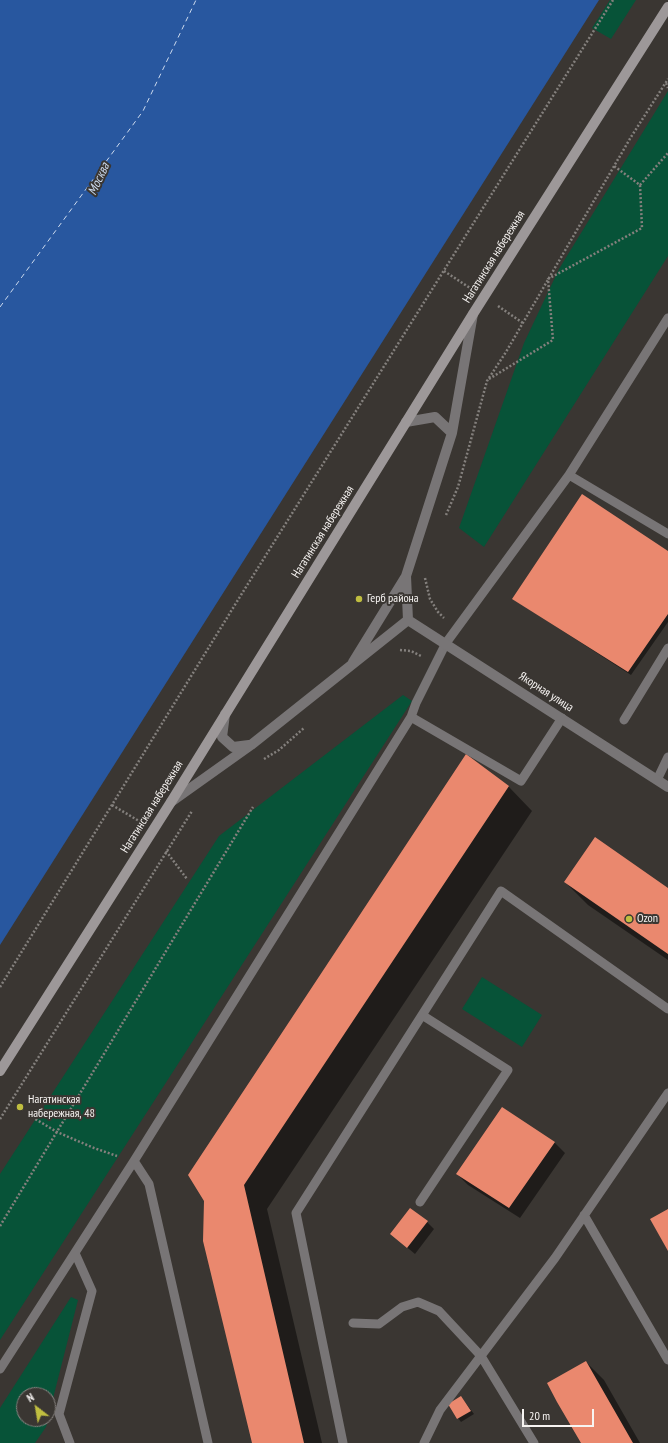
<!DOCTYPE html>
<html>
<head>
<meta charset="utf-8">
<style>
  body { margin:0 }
  #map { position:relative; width:668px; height:1443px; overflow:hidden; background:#3a3632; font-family:"PT Sans Narrow",sans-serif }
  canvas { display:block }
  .north { position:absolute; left:16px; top:1387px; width:40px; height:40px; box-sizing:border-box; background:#3a3632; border:1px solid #86827f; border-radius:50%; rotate:329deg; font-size:11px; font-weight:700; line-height:16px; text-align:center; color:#f7f4f2 }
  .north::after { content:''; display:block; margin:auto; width:14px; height:18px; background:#c0be40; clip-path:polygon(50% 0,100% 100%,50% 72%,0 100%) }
  .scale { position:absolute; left:522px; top:1409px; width:72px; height:18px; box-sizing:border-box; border:2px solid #f7f4f2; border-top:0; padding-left:5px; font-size:12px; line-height:14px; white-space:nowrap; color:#f7f4f2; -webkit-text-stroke:3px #3a3632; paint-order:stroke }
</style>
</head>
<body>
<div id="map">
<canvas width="668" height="1443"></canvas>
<div class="north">N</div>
<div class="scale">20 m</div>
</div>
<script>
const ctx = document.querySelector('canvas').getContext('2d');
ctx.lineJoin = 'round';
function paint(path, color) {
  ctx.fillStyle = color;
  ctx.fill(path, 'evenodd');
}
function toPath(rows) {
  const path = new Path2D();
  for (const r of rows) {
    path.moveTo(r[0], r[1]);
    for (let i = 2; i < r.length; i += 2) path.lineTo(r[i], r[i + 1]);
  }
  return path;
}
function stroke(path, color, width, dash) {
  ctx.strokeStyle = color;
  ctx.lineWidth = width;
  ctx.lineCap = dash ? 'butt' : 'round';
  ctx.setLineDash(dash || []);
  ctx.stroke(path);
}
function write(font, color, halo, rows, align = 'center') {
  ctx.font = font + ' "PT Sans Narrow",sans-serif';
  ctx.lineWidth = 4;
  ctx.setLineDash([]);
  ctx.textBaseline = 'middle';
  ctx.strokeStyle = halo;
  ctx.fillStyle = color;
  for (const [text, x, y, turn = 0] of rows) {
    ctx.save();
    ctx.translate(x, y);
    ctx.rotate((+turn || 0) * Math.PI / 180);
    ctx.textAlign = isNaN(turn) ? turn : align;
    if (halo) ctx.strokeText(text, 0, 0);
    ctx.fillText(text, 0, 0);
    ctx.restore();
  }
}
const green = toPath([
  [610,0,636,0,611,39,592,28],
  [668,91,668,256,484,547,459,528,524,343,559,269],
  [403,695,412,701,0,1340,0,1174,219,836],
  [482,977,542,1015,522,1047,462,1009],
  [71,1297,78,1300,48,1418,48,1395,24,1395,24,1419,48,1419,46,1427,35,1443,0,1443,0,1408]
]);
const water = toPath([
  [0,0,599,0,0,945]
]);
const shadow = toPath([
  [668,552,668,622,631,675,513,599],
  [466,756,509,787,532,811,267,1209,322,1443,253,1443,204,1241],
  [565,882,668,890,668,960,588,905],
  [554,1142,565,1153,520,1218,468,1185,457,1174],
  [427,1222,434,1229,415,1254,391,1234],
  [586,1362,604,1380,640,1443,582,1443],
  [461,1397,474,1414,461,1422,458,1418]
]);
const ferry = toPath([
  [0,307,143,111,196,0]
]);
const building = toPath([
  [582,494,668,551,668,614,628,672,512,599],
  [466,754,509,786,244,1185,304,1443,252,1443,203,1241,204,1201,188,1175],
  [595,837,668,888,668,954,564,882],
  [502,1107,555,1142,509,1208,456,1174],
  [410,1208,428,1221,407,1248,390,1234],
  [668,1209,668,1251,650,1219],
  [586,1361,633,1443,581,1443,557,1402,547,1383],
  [461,1396,471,1411,457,1419,448,1404]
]);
const path = toPath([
  [666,83,668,88],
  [640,185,668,153],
  [444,271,470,288],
  [498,306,523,323],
  [489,379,553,340,548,279,642,228,640,185,614,166],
  [446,515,458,487,487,381,506,352,631,137,668,79],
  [425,578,430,599,438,612,444,618],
  [400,650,411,651,421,656],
  [264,759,279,750,304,728],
  [112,805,139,821],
  [166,851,187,879],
  [0,987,241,595,613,0],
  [32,1117,57,1132,94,1148,117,1156],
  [0,1119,192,811],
  [0,1226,253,807]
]);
const lane = toPath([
  [569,475,668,534],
  [411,717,521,781,562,718],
  [624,720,668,648],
  [657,780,668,757],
  [134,1161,149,1184,208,1443],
  [420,1202,508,1070,422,1015],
  [584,1215,668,1360],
  [353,1323,379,1324,402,1307,418,1302,439,1311,481,1356,534,1443],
  [0,1369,134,1161,411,717,416,703,446,643,569,475,668,318],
  [70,1443,59,1414,92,1291,75,1253],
  [343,1443,296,1213,501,891,668,1009],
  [424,1443,440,1410,555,1258,668,1093]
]);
const street = toPath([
  [406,422,435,417,452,433],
  [406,576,408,620],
  [408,620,668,787],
  [353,662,406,576,452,433,473,314],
  [225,714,222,737,233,747,249,745],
  [171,802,251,745,408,620]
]);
const secondary = toPath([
  [0,1071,171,802,473,314,668,7]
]);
const markers = [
  [359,599,4,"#c0be40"],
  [629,919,4,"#c0be40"],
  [20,1107,4,"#c0be40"]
];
const streetNames = [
  ["Нагатинская набережная",494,257,-58],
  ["Нагатинская набережная",323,532,-58],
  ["Якорная улица",546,692,33],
  ["Нагатинская набережная",152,807,-58]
];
const poiNames = [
  ["Герб района",367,599],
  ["Ozon",637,919],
  ["Нагатинская",28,1100],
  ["набережная, 48",28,1114]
];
const waterNames = [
  ["Москва",99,179,-65]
];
paint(green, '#075338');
paint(water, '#28579f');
paint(shadow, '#0007');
stroke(ferry, '#ccdaee', 1, [5, 4]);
paint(building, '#ea886e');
stroke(path, '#84807d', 2.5, [2, 2]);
stroke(lane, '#787576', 9);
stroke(street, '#787576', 10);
stroke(secondary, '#9d9899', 10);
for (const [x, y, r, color] of markers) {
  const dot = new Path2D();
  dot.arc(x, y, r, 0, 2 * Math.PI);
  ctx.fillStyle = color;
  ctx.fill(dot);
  stroke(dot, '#3a3632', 1.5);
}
write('12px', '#f7f4f2', '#3a3632', streetNames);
write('12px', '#f7f4f2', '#3a3632', poiNames, 'left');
write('italic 13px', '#ccdaee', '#3a3632', waterNames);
</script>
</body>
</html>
